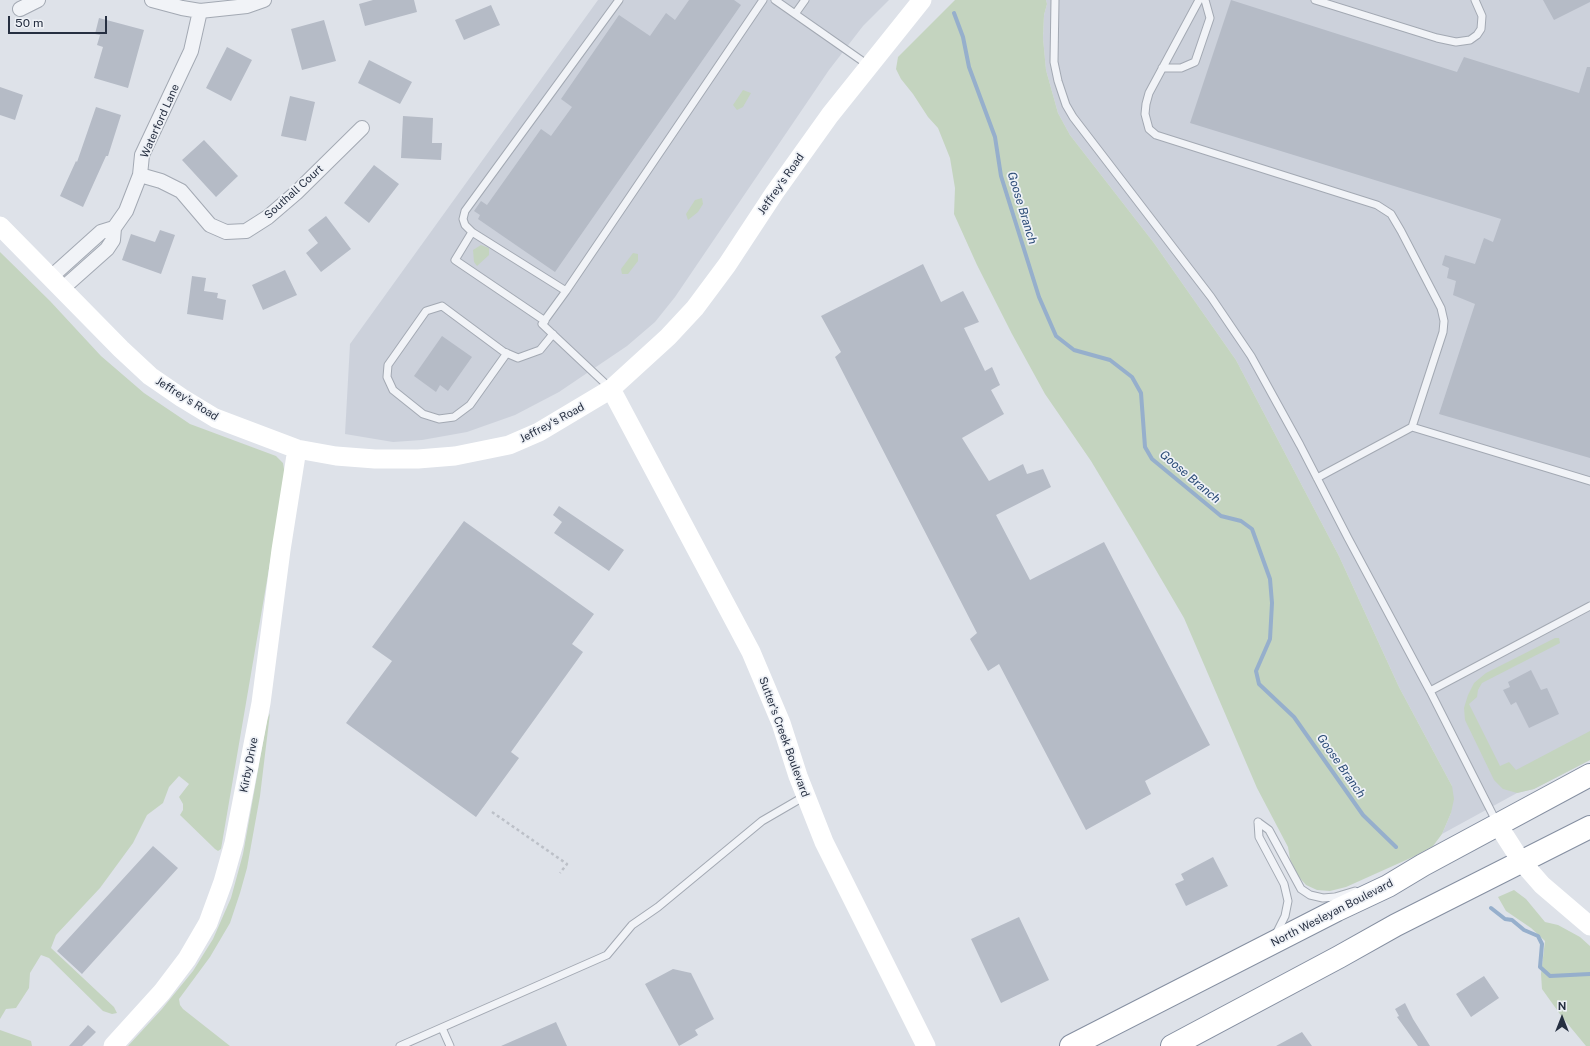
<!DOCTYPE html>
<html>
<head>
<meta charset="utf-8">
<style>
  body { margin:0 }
  #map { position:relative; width:1590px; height:1046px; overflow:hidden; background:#dee2e9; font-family:"Public Sans",sans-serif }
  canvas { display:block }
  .north { position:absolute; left:1542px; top:998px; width:40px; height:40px; -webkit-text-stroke:3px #eef1f6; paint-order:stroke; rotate:0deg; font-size:11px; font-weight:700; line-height:16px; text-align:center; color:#262f41 }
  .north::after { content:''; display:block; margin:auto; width:14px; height:18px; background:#262f41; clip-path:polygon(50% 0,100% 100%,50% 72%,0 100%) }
  .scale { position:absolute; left:8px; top:16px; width:99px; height:18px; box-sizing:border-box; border:2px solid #262f41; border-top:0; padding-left:5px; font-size:12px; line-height:14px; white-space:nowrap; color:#262f41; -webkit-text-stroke:3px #eef1f6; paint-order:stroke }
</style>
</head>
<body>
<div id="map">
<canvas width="1590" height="1046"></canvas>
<div class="north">N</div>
<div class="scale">50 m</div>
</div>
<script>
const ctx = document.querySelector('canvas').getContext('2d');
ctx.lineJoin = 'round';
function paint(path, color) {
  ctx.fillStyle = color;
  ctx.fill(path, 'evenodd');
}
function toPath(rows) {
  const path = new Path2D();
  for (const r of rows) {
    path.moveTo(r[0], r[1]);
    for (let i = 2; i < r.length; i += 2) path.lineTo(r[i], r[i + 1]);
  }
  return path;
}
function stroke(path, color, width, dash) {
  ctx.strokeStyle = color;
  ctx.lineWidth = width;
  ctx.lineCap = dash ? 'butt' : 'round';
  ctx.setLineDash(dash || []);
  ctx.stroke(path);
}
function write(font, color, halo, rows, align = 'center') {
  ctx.font = font + ' "Public Sans",sans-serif';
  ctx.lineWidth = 3.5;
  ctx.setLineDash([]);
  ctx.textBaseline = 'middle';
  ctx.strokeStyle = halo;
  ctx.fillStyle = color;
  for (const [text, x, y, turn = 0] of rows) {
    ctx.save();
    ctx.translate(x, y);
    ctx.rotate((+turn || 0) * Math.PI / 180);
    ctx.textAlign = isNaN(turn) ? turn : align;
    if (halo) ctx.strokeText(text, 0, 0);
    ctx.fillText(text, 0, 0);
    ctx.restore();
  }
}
const built = toPath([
  [598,0,889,0,863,26,829,70,675,297,655,322,627,346,559,392,515,415,467,432,422,440,393,442,345,434,350,344],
  [1046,0,1590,0,1590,760,1534,789,1517,793,1442,834,1451,813,1452,786,1399,687,1339,556,1236,360,1154,243,1070,135,1058,113,1046,70,1043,38,1044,15,1047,4]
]);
const green = toPath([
  [955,0,1046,0,1047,4,1044,15,1043,38,1046,70,1058,113,1070,135,1154,243,1236,360,1339,556,1399,687,1452,786,1454,799,1451,813,1442,834,1433,846,1415,856,1346,887,1330,891,1317,890,1306,885,1298,876,1290,859,1288,847,1257,788,1184,618,1136,536,1091,461,1045,394,1012,334,977,265,954,214,955,188,950,158,938,128,928,117,913,94,901,79,896,69,898,57],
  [743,90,751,93,743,107,737,110,733,105],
  [702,198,703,204,698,212,688,220,686,214,695,200],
  [481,245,489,248,489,255,477,266,474,262,473,250],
  [0,252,50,301,101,356,144,393,190,424,276,456,283,463,285,475,221,849,218,851,215,849,180,815,183,810,183,804,179,797,189,784,179,776,169,787,163,803,147,815,133,843,100,888,56,935,51,948,114,1007,117,1013,112,1014,103,1011,49,958,41,955,30,973,29,988,16,1008,6,1009,0,1019,0,1030,31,1041,32,1046,0,1046],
  [633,253,638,254,638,261,628,274,622,274,621,269],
  [1555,638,1559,638,1560,643,1482,683,1478,690,1477,697,1469,704,1500,766,1509,762,1516,770,1590,731,1590,760,1534,789,1517,793,1503,789,1494,780,1465,720,1464,708,1468,695,1474,683,1486,673],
  [270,713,260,796,247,868,240,893,230,923,210,957,179,999,180,1005,183,1009,230,1046,128,1046,162,1009,193,971,213,939,231,898,243,854,267,720],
  [1514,890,1526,899,1545,922,1558,925,1580,937,1590,946,1590,1046,1586,1046,1562,1017,1542,989,1541,974,1545,941,1531,928,1506,911,1498,897]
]);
const stream = toPath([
  [954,13,963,37,969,67,995,137,1001,176,1039,297,1056,336,1074,350,1110,360,1132,377,1141,393,1145,447,1152,459,1221,516,1241,521,1252,529,1270,579,1272,603,1270,639,1256,671,1259,684,1294,717,1363,815,1396,847],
  [1491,908,1505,919,1512,920,1524,930,1538,936,1542,944,1540,967,1550,976,1590,974]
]);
const building = toPath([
  [373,0,414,0,417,12,365,26,359,4],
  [689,0,734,0,741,5,555,272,478,219,480,215,474,211,481,201,487,205,541,129,551,136,572,107,561,99,619,15,650,36,666,13,675,20],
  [1231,0,1457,72,1464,57,1579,93,1587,67,1590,67,1590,458,1439,414,1475,304,1453,295,1456,281,1447,278,1449,268,1442,265,1445,255,1475,264,1484,238,1493,242,1501,219,1190,123],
  [1543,0,1590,0,1590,2,1554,20],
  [491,5,500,25,464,40,455,20],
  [99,18,144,30,128,88,94,78,103,47,97,45,100,35,95,34],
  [324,20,336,61,302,70,291,29],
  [227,47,252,60,231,101,206,88],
  [369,60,412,82,400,104,358,83],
  [0,87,23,95,15,120,0,115],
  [290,96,315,102,306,141,281,136],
  [96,107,121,115,108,156,106,156,83,207,60,196,76,161,77,162],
  [403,116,433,118,432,143,442,143,441,160,401,158],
  [204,140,238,176,216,197,182,160],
  [374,165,399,184,369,223,344,203],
  [326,216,351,249,321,272,306,253,318,243,308,230],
  [160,230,175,235,161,274,122,260,131,234,155,242],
  [923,264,941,302,963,291,979,322,964,328,985,371,992,367,1000,385,991,390,1004,414,962,438,989,481,1023,464,1027,474,1043,469,1051,487,996,515,1030,580,1104,542,1210,745,1145,781,1151,794,1086,830,999,664,988,671,970,639,977,633,835,357,841,352,821,316],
  [285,270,297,295,263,310,252,285],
  [192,276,206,278,204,291,218,293,217,298,226,300,223,320,187,314],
  [442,336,472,357,448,391,440,385,436,392,414,376],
  [559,506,624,550,609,571,554,533,562,522,553,515],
  [464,521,594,614,572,644,583,652,511,752,519,758,476,817,346,723,392,661,372,647],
  [1531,670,1541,690,1547,688,1559,714,1529,728,1516,702,1511,705,1503,690,1510,687,1508,682],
  [153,846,178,868,82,974,57,951],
  [1213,857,1228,886,1186,906,1175,884,1184,880,1181,874],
  [1019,917,1049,980,1001,1003,971,939],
  [673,969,691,973,714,1019,695,1030,698,1035,679,1046,645,984],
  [1484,976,1499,998,1471,1017,1456,994],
  [1405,1003,1413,1019,1430,1046,1418,1046,1397,1017,1399,1016,1395,1009],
  [556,1022,567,1046,501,1046],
  [88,1025,96,1032,82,1046,69,1046],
  [1302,1032,1312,1046,1276,1046]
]);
const path = toPath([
  [492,812,567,864,560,873]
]);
const lane = toPath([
  [775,0,868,65],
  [1055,0,1054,62,1058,81,1066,105,1073,117,1211,297,1251,356,1300,445,1348,538,1430,691,1590,606],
  [1199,0,1149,93,1146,104,1145,114,1149,129,1156,135,1377,205,1391,214,1401,231,1441,308,1444,321,1443,332,1412,427],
  [1315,0,1437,38,1456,42,1470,40,1477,35,1481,29,1482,16,1475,0],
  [795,14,805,0],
  [1162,68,1181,68,1195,62,1210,18,1205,0],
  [472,232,465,225,463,219,465,211,619,0],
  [545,321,455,260,472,232,566,291],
  [507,353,470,405,454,417,439,419,423,414,393,390,387,377,388,365,426,311,442,306,504,352,518,358,540,350,553,334],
  [610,388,542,324,566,291,763,0],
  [1317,478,1412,427,1590,481],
  [1430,691,1497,823],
  [1258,822,1269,830,1301,889,1310,895,1323,898,1335,897,1355,891],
  [1258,822,1259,837,1284,884,1288,901,1285,916,1276,934],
  [442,1028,450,1046],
  [400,1046,607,955,632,925,658,907,762,821,805,796]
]);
const street = toPath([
  [152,0,182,8,200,11,247,6,264,0],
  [20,9,38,0],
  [140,175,161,181,181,191,210,225,226,232,246,231,268,217,296,193,362,128],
  [51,277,101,232,114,228],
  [62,289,107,249,113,240,114,228,126,211,140,175,142,155,191,51,200,11]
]);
const secondary = toPath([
  [0,226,121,349,150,376,182,398,215,418,297,449,336,456,375,459,418,459,455,456,509,445,539,432,611,389,668,337,695,308,727,265,775,192,830,115,922,0],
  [611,389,751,652,781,723,798,776,824,842,926,1046],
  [1498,825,1521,861,1542,885,1590,926],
  [113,1046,162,992,187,959,208,923,223,882,234,843,261,703,281,550,297,449]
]);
const highway = toPath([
  [1071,1046,1337,910,1388,886,1423,865,1590,775],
  [1172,1046,1339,957,1396,925,1590,827]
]);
const streetNames = [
  ["Waterford Lane",160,121,-66],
  ["Jeffrey's Road",781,184,-55],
  ["Southall Court",294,192,-42],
  ["Jeffrey's Road",187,399,32],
  ["Jeffrey's Road",552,423,-28],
  ["Sutter's Creek Boulevard",784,737,70],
  ["Kirby Drive",249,765,-79],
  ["North Wesleyan Boulevard",1332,913,-27]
];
const waterNames = [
  ["Goose Branch",1022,208,73],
  ["Goose Branch",1190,477,40],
  ["Goose Branch",1341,766,55]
];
paint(built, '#ccd1db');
paint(green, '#c4d4bf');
stroke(stream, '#96afcc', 4);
paint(building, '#b5bbc6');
stroke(lane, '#a3a9b3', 9);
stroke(street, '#a3a9b3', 16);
stroke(highway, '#858fa1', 24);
stroke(path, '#bcc0c8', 2.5, [3, 3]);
stroke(lane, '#f1f3f7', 7);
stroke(street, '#f1f3f7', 14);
stroke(secondary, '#fff', 19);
stroke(highway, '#fff', 22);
write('11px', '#262f41', '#eef1f6', streetNames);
write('italic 12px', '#2d4d78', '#eef1f6', waterNames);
</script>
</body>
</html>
